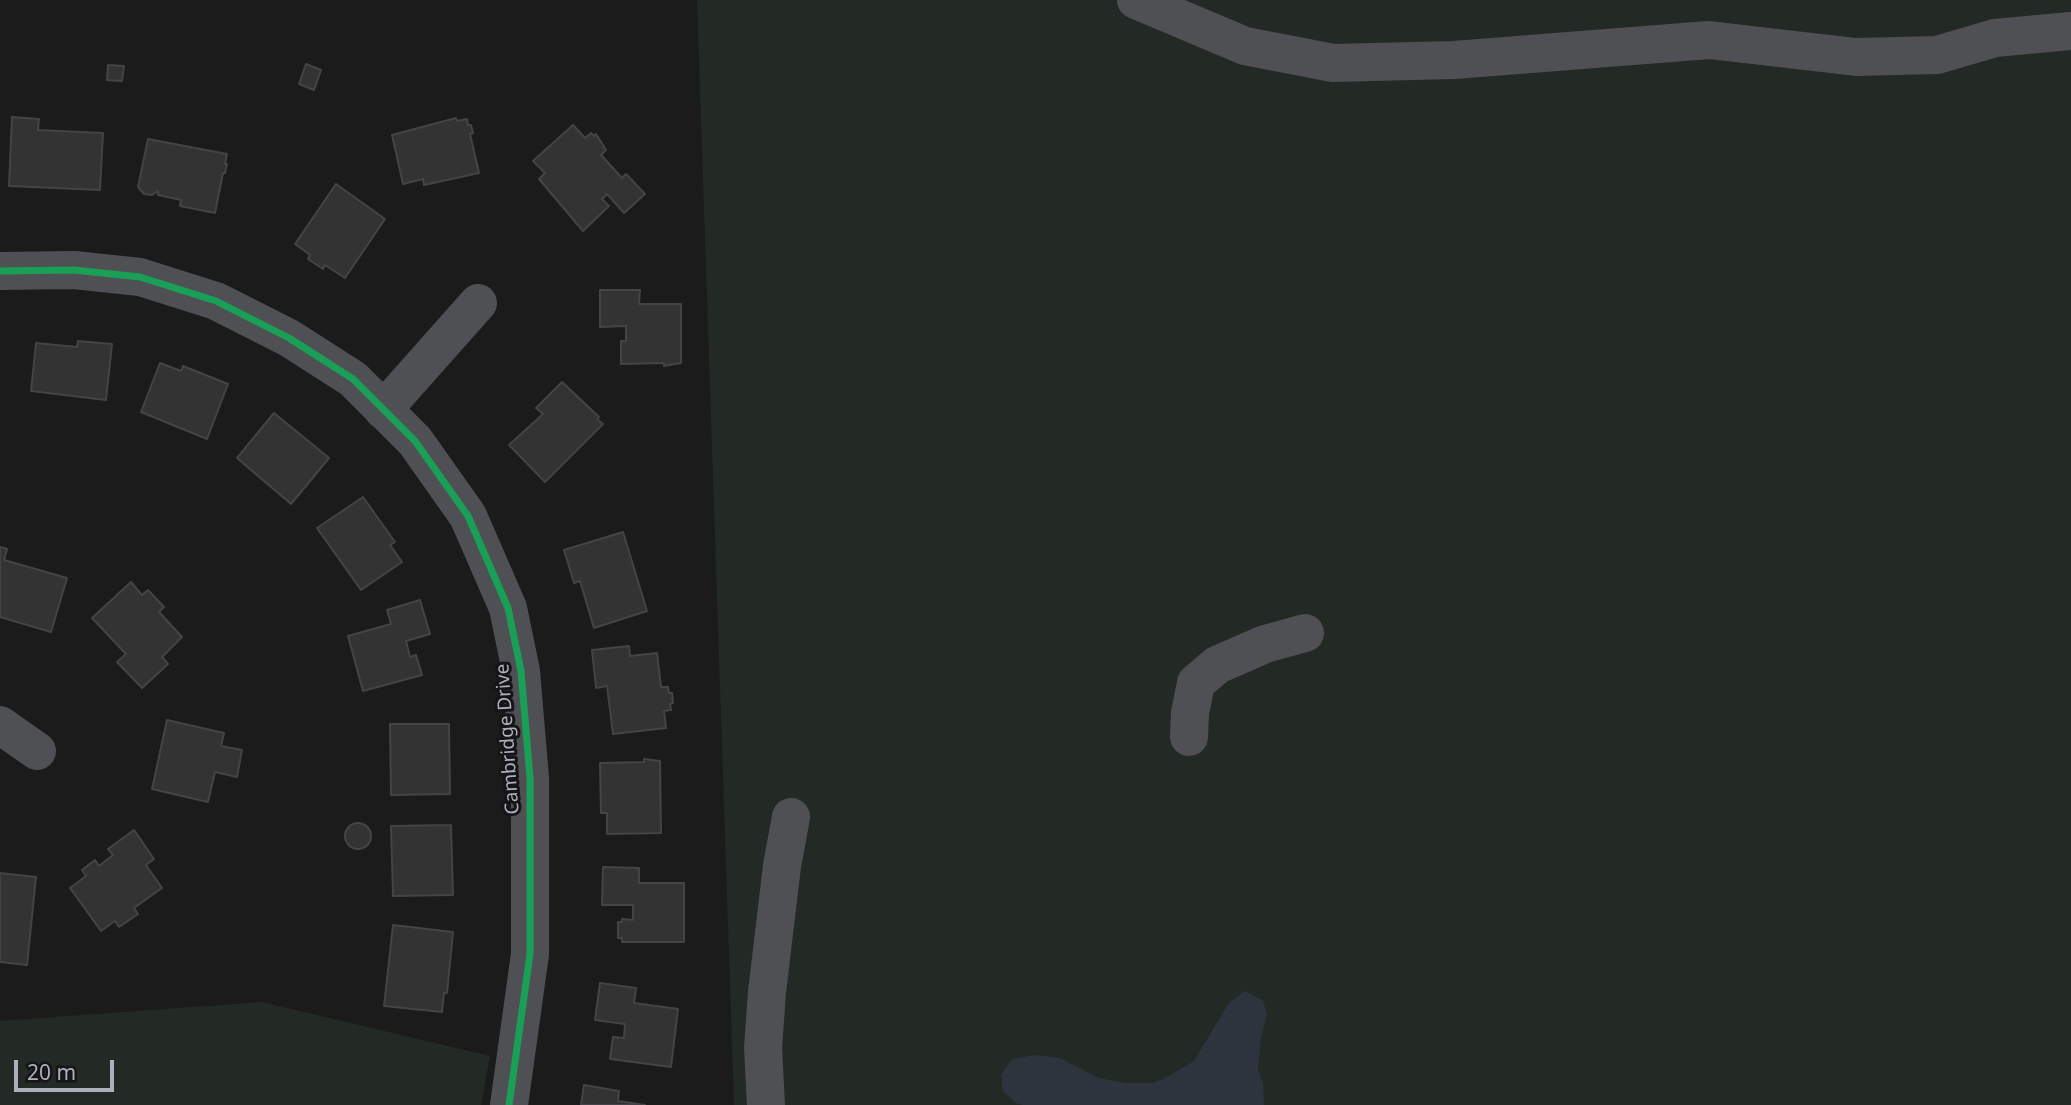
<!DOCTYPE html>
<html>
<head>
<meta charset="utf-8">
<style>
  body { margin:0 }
  #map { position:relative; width:2071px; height:1105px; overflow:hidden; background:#1b1b1b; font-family:"Noto Sans",sans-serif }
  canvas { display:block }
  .scale { position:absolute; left:14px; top:1060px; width:100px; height:32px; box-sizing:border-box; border:4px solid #adb0bb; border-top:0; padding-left:9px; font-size:21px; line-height:24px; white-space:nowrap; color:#adb0bb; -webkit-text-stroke:5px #151517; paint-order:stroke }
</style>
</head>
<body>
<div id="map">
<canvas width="2071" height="1105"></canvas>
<div class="scale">20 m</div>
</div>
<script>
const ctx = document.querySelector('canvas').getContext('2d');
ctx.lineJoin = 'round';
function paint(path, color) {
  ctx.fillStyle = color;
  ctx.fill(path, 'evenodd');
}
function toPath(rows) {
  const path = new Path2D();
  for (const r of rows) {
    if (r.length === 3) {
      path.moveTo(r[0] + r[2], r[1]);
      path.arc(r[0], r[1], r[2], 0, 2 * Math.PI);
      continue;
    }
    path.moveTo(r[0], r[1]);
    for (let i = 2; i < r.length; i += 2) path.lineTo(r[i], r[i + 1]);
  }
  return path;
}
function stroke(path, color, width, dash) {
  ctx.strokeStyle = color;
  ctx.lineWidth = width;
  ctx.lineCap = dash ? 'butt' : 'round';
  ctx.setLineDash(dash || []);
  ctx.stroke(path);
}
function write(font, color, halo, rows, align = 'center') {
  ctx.font = font + ' "Noto Sans",sans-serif';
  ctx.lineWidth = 6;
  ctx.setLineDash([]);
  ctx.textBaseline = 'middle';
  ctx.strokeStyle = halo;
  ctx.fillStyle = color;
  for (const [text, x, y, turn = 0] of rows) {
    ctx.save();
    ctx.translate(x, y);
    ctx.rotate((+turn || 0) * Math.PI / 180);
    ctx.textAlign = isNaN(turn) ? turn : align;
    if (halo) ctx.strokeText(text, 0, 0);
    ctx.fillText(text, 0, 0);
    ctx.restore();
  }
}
const green = toPath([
  [697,0,2071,0,2071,1105,734,1105],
  [262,1002,490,1056,481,1105,0,1105,0,1021]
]);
const water = toPath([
  [1245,991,1263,1001,1267,1015,1261,1037,1258,1069,1263,1083,1264,1105,1023,1105,1016,1103,1003,1091,1001,1075,1012,1059,1035,1055,1060,1058,1099,1078,1125,1083,1153,1083,1171,1075,1194,1061,1229,1003]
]);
const building = toPath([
  [306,64,321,70,314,90,299,84,306,64],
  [108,65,124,66,122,81,107,80,108,65],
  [12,117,39,119,38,130,103,133,100,190,9,186,12,117],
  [456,118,457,121,467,119,468,125,471,125,473,133,470,134,479,173,424,185,423,179,403,184,392,135,456,118],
  [573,125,585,138,591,133,594,136,596,134,606,150,601,155,622,178,626,174,645,194,624,213,607,194,602,199,609,206,583,231,539,179,545,173,533,161,573,125],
  [148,139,227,154,225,164,227,164,225,173,223,173,215,213,180,206,181,200,158,195,158,191,152,195,144,194,138,187,148,139],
  [336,184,385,219,345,278,325,265,323,269,308,259,310,255,295,244,336,184],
  [600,290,640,290,639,304,681,304,681,363,664,366,664,363,621,364,621,341,626,341,626,326,600,327,600,290],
  [78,341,112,344,106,400,31,391,36,343,77,347,78,341],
  [160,363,181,371,183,366,228,384,207,439,141,412,160,363],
  [562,382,599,417,597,419,603,424,545,482,509,445,543,414,536,408,562,382],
  [274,413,329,458,291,504,237,458,274,413],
  [363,497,395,542,390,545,402,562,361,590,317,528,363,497],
  [623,532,647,611,594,628,580,581,574,583,564,550,623,532],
  [0,547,7,549,4,560,67,578,51,632,0,617,0,547],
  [131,582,142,595,148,590,164,607,159,612,182,637,162,657,168,664,142,688,117,662,126,654,92,618,131,582],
  [420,600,430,634,406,641,410,657,416,655,422,675,363,691,348,636,391,624,387,610,420,600],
  [629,646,630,656,657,653,661,687,668,687,669,693,672,693,673,703,670,704,671,710,664,711,666,728,613,734,607,686,596,688,592,650,629,646],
  [167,720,224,733,221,746,242,750,237,777,215,772,208,802,152,789,167,720],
  [390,724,449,724,450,794,391,795,390,724],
  [644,759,660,761,661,833,607,834,607,813,601,813,600,763,644,762,644,759],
  [358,836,13],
  [451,825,453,895,393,896,391,826,451,825],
  [134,830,154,859,146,865,162,888,134,908,138,914,119,927,115,921,101,931,70,888,86,876,82,870,95,860,99,866,113,855,108,849,134,830],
  [603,867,639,868,639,883,684,883,684,942,622,942,622,938,618,938,618,922,622,922,622,919,633,920,633,905,602,905,603,867],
  [0,873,36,877,27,965,0,962,0,873],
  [393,925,453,932,447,993,444,993,442,1012,384,1006,393,925],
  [600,983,636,988,634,1003,678,1009,671,1067,610,1059,613,1037,624,1038,625,1024,595,1020,600,983],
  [584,1085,619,1091,618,1101,645,1105,581,1105,584,1085]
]);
const minor = toPath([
  [1136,0,1245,46,1333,63,1454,60,1709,40,1856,57,1937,55,1995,38,2071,31],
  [0,271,74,270,140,277,216,301,289,338,353,379,415,441,468,516,508,608,521,671,530,778,530,954,509,1105],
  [383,410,478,303],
  [0,725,37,751],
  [1189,737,1190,713,1196,683,1217,665,1265,644,1305,633],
  [766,1105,763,1048,767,992,782,866,791,817]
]);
const cycleway = toPath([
  [0,271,74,270,140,277,216,301,289,338,353,379,415,441,468,516,508,608,521,671,530,778,530,954,509,1105]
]);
const streetNames = [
  ["Cambridge Drive",508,739,-94]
];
paint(green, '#232a25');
paint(water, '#2e343d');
paint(building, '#333334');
stroke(building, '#444447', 2);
stroke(minor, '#4f5054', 38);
stroke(cycleway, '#1a9f57', 7);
write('19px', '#adb0bb', '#151517', streetNames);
</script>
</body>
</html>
